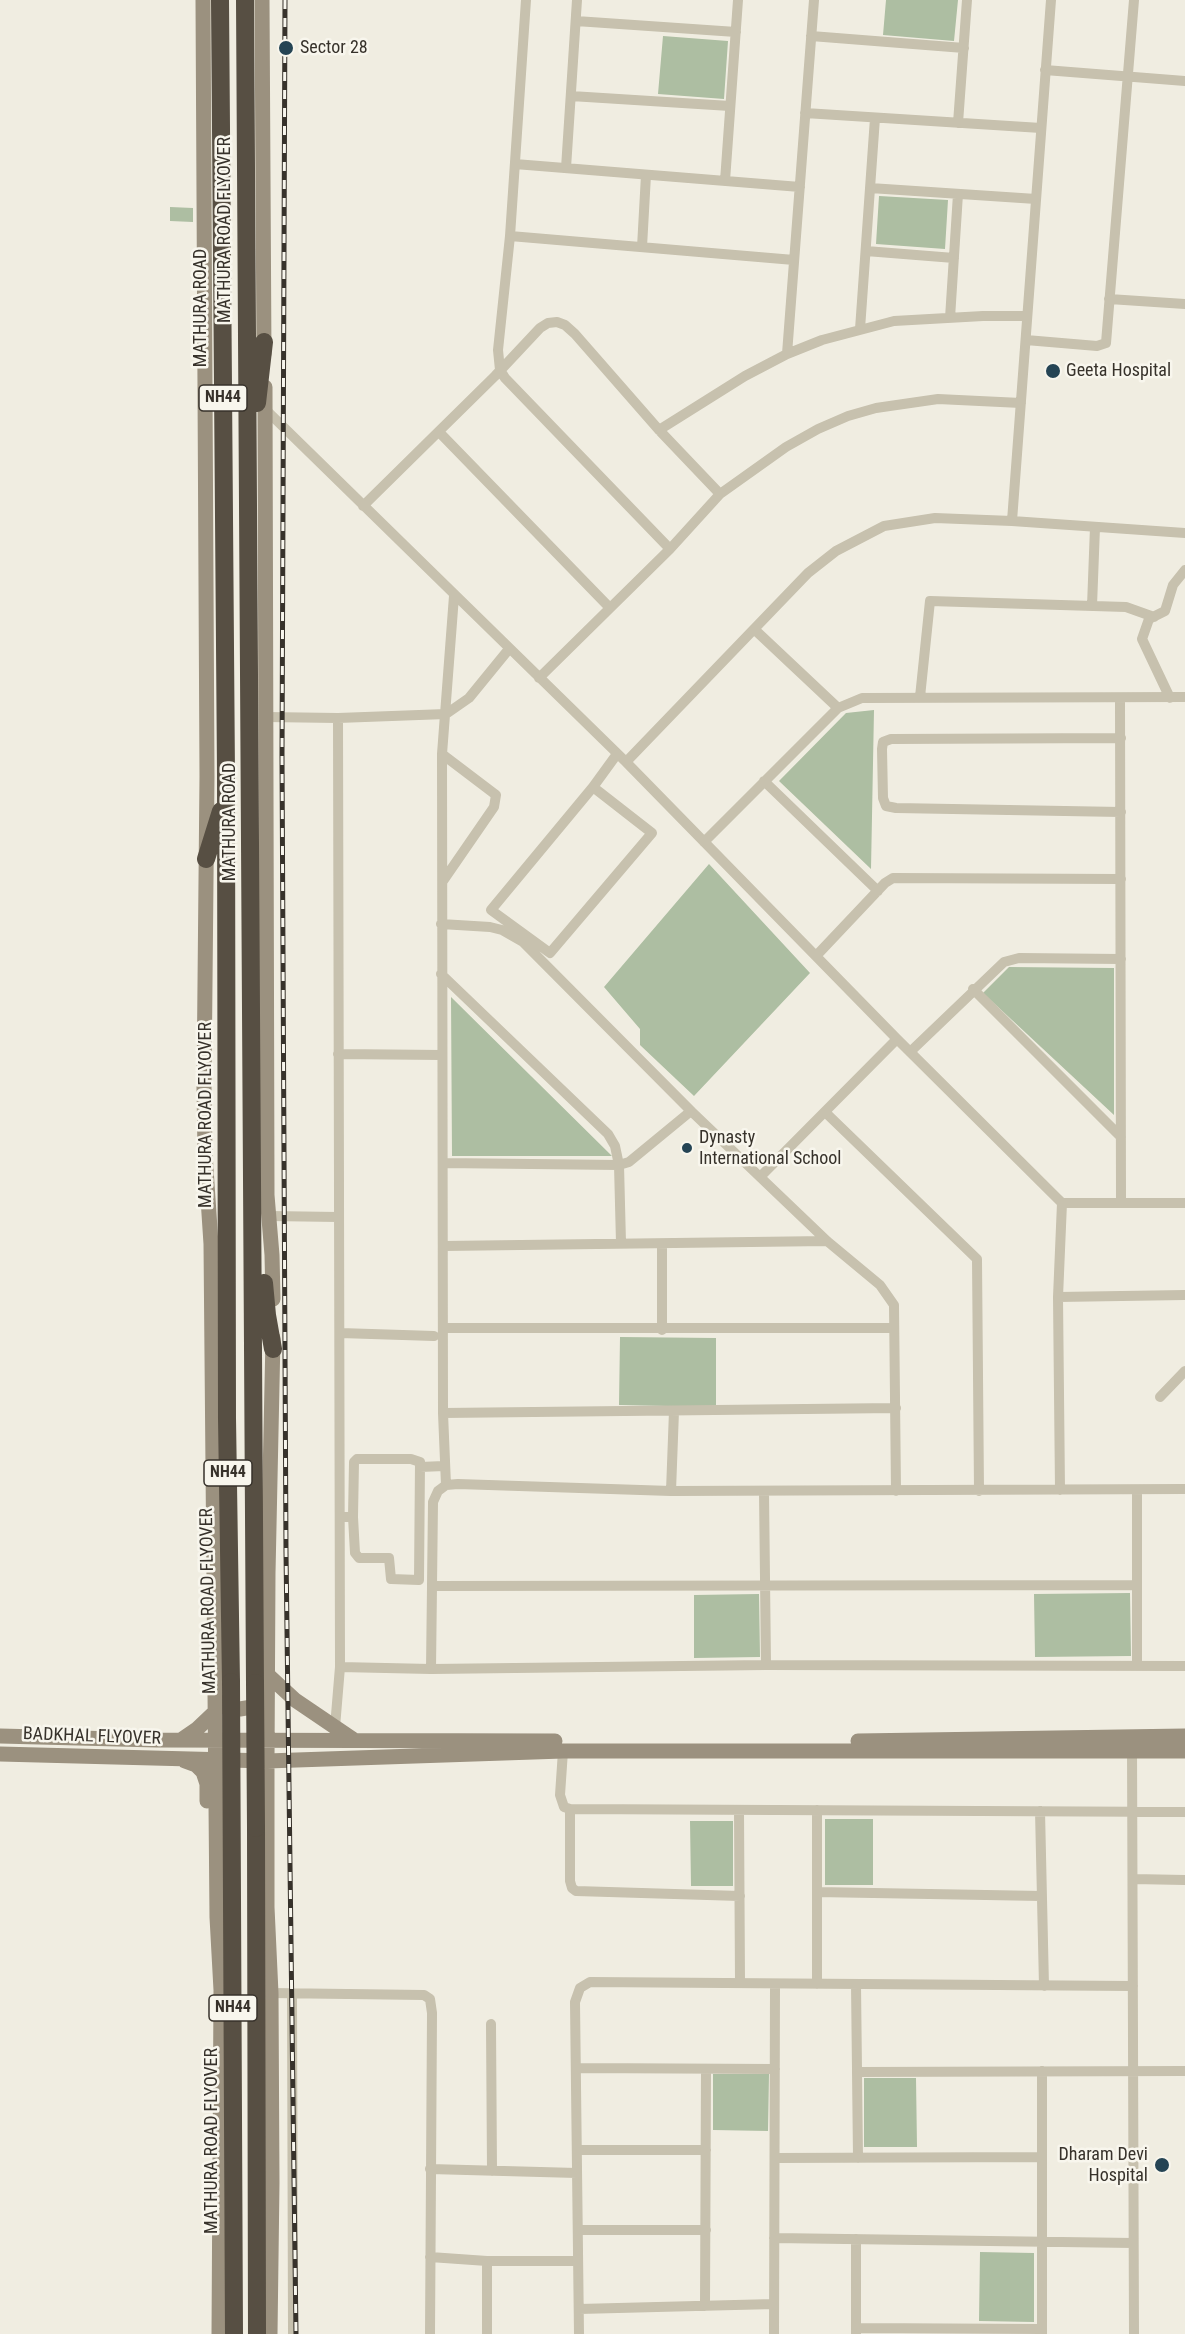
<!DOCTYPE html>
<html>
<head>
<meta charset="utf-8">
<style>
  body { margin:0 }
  canvas { display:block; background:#f0ede1 }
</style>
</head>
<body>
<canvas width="1185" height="2334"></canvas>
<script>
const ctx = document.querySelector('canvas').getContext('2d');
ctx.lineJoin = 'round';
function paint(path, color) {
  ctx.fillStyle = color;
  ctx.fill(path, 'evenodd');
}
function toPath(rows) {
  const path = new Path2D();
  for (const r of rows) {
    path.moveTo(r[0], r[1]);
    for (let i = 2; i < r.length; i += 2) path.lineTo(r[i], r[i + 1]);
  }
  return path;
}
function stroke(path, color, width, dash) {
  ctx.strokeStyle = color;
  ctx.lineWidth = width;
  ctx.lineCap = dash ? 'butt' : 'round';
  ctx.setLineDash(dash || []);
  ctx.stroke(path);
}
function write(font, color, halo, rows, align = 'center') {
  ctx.font = font + ' "Roboto Condensed",sans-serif';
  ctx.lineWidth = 5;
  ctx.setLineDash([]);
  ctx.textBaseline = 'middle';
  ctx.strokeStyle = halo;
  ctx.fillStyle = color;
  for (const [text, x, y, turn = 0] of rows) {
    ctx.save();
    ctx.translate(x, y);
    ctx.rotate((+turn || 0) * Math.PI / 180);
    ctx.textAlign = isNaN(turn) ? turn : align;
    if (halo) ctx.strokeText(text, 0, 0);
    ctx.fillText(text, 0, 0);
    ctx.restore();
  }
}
const green = toPath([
  [886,0,958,0,954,41,883,35],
  [663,36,728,41,724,99,658,94],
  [879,196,948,200,945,249,876,244],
  [170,207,193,208,193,222,170,221],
  [874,710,871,869,779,781,846,713],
  [709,864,810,973,694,1096,640,1045,640,1029,604,987],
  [1009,967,1114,968,1114,1115,983,993],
  [451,997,612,1156,452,1156],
  [620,1337,716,1338,716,1407,619,1405],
  [1130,1593,1131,1656,1035,1657,1034,1594],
  [759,1594,760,1657,694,1658,694,1595],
  [825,1819,873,1819,873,1885,825,1885],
  [690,1821,733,1821,733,1886,691,1886],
  [713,2074,769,2074,768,2131,713,2130],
  [864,2078,916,2078,917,2147,864,2147],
  [980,2252,1034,2253,1034,2322,979,2321]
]);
const street = toPath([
  [526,0,510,236,498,350,500,370,505,378,670,549],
  [576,21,736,32],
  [811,36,964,48],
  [1045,70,1185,81],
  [571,96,730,106],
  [805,113,1041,128],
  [958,123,967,0],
  [515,164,800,187],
  [566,168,577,0],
  [725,181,738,0],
  [870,188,1036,199],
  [510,236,794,260],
  [642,247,646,175],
  [866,251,954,258],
  [1109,299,1185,304],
  [950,318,958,194],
  [860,329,875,118],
  [1026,340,1097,346,1106,343,1134,0],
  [787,354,814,0],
  [265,409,626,762,897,1039,1062,1203,1185,1203],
  [659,430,745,376,787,354,822,340,894,321,983,316,1027,316],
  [439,432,609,607],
  [363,506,495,376,540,328,548,323,557,322,565,325,575,334,659,430,720,494],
  [1012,521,1051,0],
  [1092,606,1095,527],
  [754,629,838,708],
  [539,678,670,549,720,494,786,447,818,429,848,416,876,408,938,399,1021,403],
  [920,697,930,601,1126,607,1154,617],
  [1120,698,1121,1202],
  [1170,698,1142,639,1149,619,1165,611,1173,585,1185,570],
  [266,717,338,718,446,714,469,698,509,649],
  [1121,738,891,739,883,742,882,749,883,798,886,806,896,808,1121,812],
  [442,754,496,795,494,807,443,881],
  [626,762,808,573,836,551,884,526,935,518,1012,521,1185,533],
  [764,781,878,891],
  [593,787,652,833,550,953,491,910,593,787,617,754],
  [704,842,838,708,862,698,1185,697],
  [441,924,490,927,502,930,523,942,691,1111,827,1241,880,1285,894,1305,896,1491],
  [816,956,885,883,893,878,1121,879],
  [441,974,608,1134,615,1146,619,1165,621,1243],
  [973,989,1121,1137],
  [910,1052,1004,962,1019,958,1121,959],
  [338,1054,442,1055],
  [825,1112,977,1259,979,1491],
  [443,1163,619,1165,629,1162,691,1111],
  [760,1177,897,1039],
  [269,1216,338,1217],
  [662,1244,662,1330],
  [444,1246,827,1241],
  [1058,1297,1185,1295],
  [444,1328,894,1328],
  [340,1333,434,1336],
  [1160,1397,1185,1371],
  [443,1413,896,1408],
  [420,1467,444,1466],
  [446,1485,443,1413,442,754,454,596],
  [1060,1490,1058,1297,1062,1203],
  [671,1491,674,1411],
  [764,1492,766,1665],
  [340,1517,353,1517,355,1553,359,1558,389,1558,391,1579,419,1580,420,1462,411,1459,357,1459,354,1462,353,1517],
  [432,1586,1136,1585],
  [1137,1666,1137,1490],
  [340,1667,431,1669,766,1665,1185,1666],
  [431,1669,433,1502,438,1491,446,1485,458,1484,671,1491,1185,1489],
  [335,1727,340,1667,338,718],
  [1132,1746,1134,2334],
  [563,1751,560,1795,564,1807,570,1809,1185,1812],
  [570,1809,570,1881,572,1888,576,1891,740,1896],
  [739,1810,740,1983],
  [1040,1811,1044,1986],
  [1133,1879,1185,1880],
  [817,1892,1042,1896],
  [817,1984,817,1810],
  [856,1984,858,2158],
  [271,1993,424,1995,430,1999,432,2013,430,2334],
  [292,1993,293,2334],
  [491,2024,492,2171],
  [576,2068,775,2069],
  [857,2072,1185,2071],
  [577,2150,706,2150],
  [775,2158,1042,2157],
  [430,2169,577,2173],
  [578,2230,706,2230],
  [774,2238,1133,2243],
  [430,2257,487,2261],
  [705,2306,706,2069],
  [579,2309,774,2304],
  [856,2328,1042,2329],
  [487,2334,487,2261,578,2261],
  [579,2334,575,2002,580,1988,590,1982,1133,1986],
  [774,2334,775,1984],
  [856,2334,856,2239],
  [1042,2334,1042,2071]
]);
const secondary = toPath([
  [203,0,207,776,204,1087,205,1153,211,1244,217,1917,221,1990,219,2334],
  [262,0,264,354],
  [265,387,267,1195,272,1255,273,1299],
  [268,1675,295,1700,354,1740],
  [220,1702,240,1709,252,1707,265,1701],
  [0,1736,157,1740,555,1741],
  [181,1740,197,1729,216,1711],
  [858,1741,1185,1736],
  [0,1754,267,1761,563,1751,1185,1751],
  [185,1761,196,1765,203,1772,207,1784,207,1801],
  [270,2334,272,2183,271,1993,267,1907,267,1761,268,1573,273,1338]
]);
const highway = toPath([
  [220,0,226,774,227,1418,231,1682],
  [245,0,255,1683],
  [257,403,264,342],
  [206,859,221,811],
  [264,1283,267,1315,273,1349],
  [256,1828,257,2334]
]);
const rail = toPath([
  [285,0,282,756,286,1552,296,2334]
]);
const highwayBridge = toPath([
  [231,1682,234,2334],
  [255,1683,256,1828]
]);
const markers = [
  [286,48,8,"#254454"],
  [1053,371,8,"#254454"],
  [687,1148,6,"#254454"],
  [1162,2165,8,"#254454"]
];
const shields = [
  [223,398,48],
  [228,1473,48],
  [233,2008,48]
];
const shieldNames = [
  ["NH44",223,398],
  ["NH44",228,1473],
  ["NH44",233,2008]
];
const poiNames = [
  ["Sector 28",300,48],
  ["Geeta Hospital",1066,371],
  ["Dynasty",699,1138],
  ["International School",699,1159],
  ["Dharam Devi",1148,2155,"right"],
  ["Hospital",1148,2176,"right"]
];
const streetNames = [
  ["MATHURA ROAD FLYOVER",225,230,-90],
  ["MATHURA ROAD",201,308,-90],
  ["MATHURA ROAD",230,822,-90],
  ["MATHURA ROAD FLYOVER",206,1115,-90],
  ["MATHURA ROAD FLYOVER",209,1601,-91],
  ["BADKHAL FLYOVER",92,1737,2],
  ["MATHURA ROAD FLYOVER",212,2141,-90]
];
paint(green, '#adbea2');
stroke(street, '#c7c1ae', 10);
stroke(secondary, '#9b917f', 15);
stroke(highway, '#574f43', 18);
stroke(rail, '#37322b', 5);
stroke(rail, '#f8f6ed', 3, [9]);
stroke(highwayBridge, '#574f43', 18);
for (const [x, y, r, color] of markers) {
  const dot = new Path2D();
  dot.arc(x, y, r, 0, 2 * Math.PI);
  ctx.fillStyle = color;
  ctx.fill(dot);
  stroke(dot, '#f8f6ed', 2);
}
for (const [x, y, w] of shields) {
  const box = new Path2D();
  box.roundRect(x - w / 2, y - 13, w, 26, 4.5);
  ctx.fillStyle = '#f8f6ed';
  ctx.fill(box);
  stroke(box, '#37322b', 1.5);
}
write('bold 16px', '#37322b', null, shieldNames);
write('18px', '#37322b', '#f8f6ed', poiNames, 'left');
write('18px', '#37322b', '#f8f6ed', streetNames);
</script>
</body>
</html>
